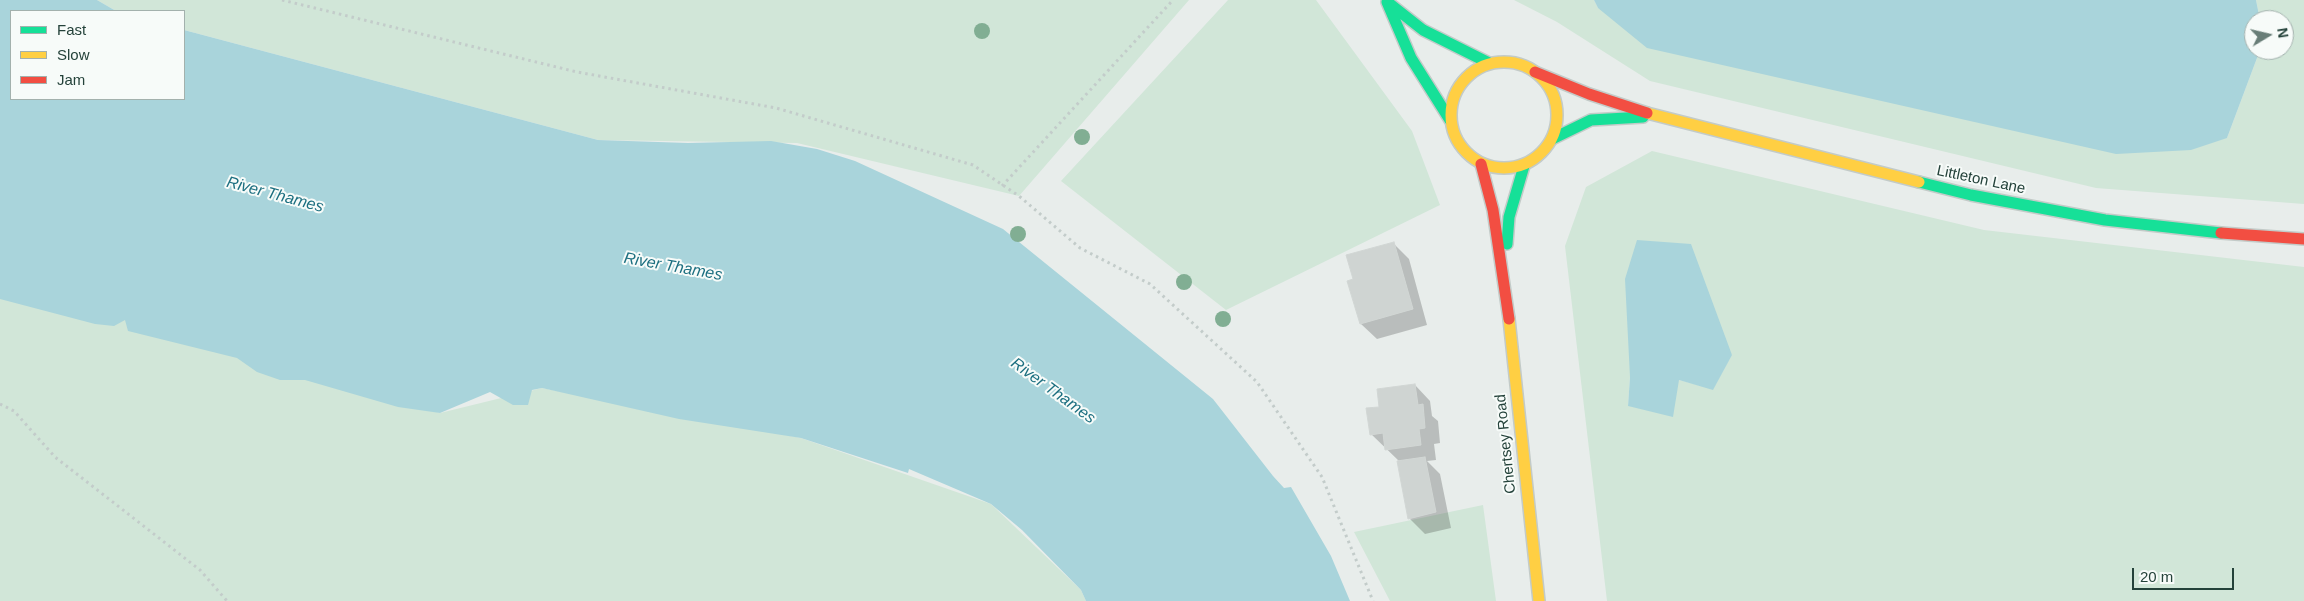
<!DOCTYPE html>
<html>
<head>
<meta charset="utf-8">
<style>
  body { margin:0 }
  #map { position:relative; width:2304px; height:601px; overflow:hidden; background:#e8edeb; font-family:Arial,sans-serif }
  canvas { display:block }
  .legend { position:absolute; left:10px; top:10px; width:175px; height:90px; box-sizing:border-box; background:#f7fbf9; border:1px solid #a3b1ad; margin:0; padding:6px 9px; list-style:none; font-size:15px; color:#24423a }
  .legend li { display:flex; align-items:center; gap:10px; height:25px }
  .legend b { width:25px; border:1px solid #a3b1ad }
  .north { position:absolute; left:2244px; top:10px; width:50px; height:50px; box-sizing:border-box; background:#f7fbf9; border:1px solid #a3b1ad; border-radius:50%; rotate:81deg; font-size:14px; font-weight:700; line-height:20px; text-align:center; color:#24423a }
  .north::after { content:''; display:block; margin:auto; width:18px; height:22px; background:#697e78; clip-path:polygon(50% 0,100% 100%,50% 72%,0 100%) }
  .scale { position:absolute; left:2132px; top:568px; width:102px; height:22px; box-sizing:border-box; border:2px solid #24423a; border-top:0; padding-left:6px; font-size:15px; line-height:18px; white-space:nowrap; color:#24423a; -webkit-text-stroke:4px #f7fbf9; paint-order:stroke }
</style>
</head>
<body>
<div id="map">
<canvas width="2304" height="601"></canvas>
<ul class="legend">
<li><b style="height:6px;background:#16e098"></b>Fast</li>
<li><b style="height:6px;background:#ffcf43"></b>Slow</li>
<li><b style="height:6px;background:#f24e42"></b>Jam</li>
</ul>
<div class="north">N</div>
<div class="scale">20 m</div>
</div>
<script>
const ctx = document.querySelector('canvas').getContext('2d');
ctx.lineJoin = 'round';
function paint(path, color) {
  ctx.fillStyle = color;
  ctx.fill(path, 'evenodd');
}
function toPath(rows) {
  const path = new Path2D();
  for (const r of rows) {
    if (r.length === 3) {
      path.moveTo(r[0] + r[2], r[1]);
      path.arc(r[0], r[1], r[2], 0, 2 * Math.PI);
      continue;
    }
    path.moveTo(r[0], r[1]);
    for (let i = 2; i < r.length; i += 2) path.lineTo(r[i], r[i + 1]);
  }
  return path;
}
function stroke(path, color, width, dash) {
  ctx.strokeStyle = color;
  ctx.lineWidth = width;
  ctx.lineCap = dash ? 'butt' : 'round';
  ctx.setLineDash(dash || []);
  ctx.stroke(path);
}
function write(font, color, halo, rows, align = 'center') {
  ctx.font = font + ' Arial,sans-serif';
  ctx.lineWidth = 4;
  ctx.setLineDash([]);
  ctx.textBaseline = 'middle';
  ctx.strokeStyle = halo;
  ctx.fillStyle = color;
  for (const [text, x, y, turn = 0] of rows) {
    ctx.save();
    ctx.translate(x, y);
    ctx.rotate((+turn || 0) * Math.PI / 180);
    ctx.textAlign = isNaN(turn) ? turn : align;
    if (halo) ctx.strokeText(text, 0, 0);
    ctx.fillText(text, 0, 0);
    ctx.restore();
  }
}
const green = toPath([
  [97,0,1189,0,1019,196,797,143,598,140,184,30,184,11,116,11],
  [1228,0,1316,0,1412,131,1440,205,1226,310,1061,181],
  [1514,0,1594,0,1598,8,2227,138,2260,50,2284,50,2284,20,2260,20,2256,0,2304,0,2304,204,2096,188,1650,81,1557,22],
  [1652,151,1984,230,2304,267,2304,601,1607,601,1565,246,1586,187],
  [1732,354,1713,389,1679,380,1628,406,1630,377],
  [0,274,440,413,542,388,801,438,991,504,1081,590,1086,601,0,601],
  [1483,505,1496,601,1390,601,1354,532]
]);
const water = toPath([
  [0,0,97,0,116,11,11,11,11,99,184,99,184,30,598,140,688,143,771,141,817,149,855,161,1003,229,1213,399,1273,476,1284,488,1291,487,1331,556,1350,601,1086,601,1081,590,1022,530,991,504,909,469,908,473,801,438,679,419,542,388,532,390,528,405,513,405,490,392,440,413,398,407,305,380,280,380,257,372,237,358,128,331,125,320,114,326,95,324,0,299],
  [1594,0,2256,0,2260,20,2254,20,2254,50,2260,50,2227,138,2191,150,2116,154,1647,48,1598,8],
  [1637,240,1691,244,1732,355,1713,390,1679,380,1673,417,1628,406,1630,377,1625,279]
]);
const shadow = toPath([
  [1393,243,1409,259,1427,325,1377,339,1361,324,1349,282,1354,280],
  [1415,385,1430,401,1432,416,1438,421,1440,443,1434,444,1436,460,1427,461,1440,474,1451,528,1425,534,1409,518,1399,461,1371,434,1381,408]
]);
const building = toPath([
  [1394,242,1413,309,1360,324,1347,281,1353,279,1346,255,1394,242],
  [1415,384,1418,405,1423,404,1425,428,1419,429,1421,445,1385,450,1383,433,1370,435,1366,408,1379,407,1377,389,1415,384],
  [1425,457,1436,512,1408,519,1397,461,1425,457]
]);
const path = toPath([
  [282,0,577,72,776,108,973,165,1019,196,1080,248,1150,284,1257,382,1322,477,1373,601],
  [1002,186,1173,0],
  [0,404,14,411,55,457,200,570,227,601]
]);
const fast = toPath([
  [1387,2,1411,58,1450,120],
  [1390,4,1423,30,1489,63],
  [1552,139,1591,120,1643,117],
  [1919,182,1971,195,2105,220,2221,233],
  [1507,244,1509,217,1524,166]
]);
const slow = toPath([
  [1504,115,53],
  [1647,113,1919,182],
  [1509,319,1539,601]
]);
const jam = toPath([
  [1535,72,1589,94,1647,113],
  [1481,164,1493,210,1509,319],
  [2221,233,2304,239]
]);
const trees = [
  [982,31],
  [1082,137],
  [1018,234],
  [1184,282],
  [1223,319]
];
const streetNames = [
  ["Littleton Lane",1981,180,12],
  ["Chertsey Road",1506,444,-96]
];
const waterNames = [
  ["River Thames",275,195,15],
  ["River Thames",673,267,10],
  ["River Thames",1053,391,36]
];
paint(green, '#d1e6d8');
paint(water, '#a9d4db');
paint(shadow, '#0003');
paint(building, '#cfd4d2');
stroke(building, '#d1d6d4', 1);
stroke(fast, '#c3cbc8', 14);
stroke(slow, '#c3cbc8', 14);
stroke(jam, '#c3cbc8', 14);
stroke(path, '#c3ccca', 3, [2.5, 4]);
stroke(fast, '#16e098', 11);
stroke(slow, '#ffcf43', 11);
stroke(jam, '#f24e42', 11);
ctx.fillStyle = '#81ae93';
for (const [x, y] of trees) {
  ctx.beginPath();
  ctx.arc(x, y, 8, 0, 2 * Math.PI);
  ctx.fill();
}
write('15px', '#24423a', '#f7fbf9', streetNames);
write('italic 16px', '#1c6f80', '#f7fbf9', waterNames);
</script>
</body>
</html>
